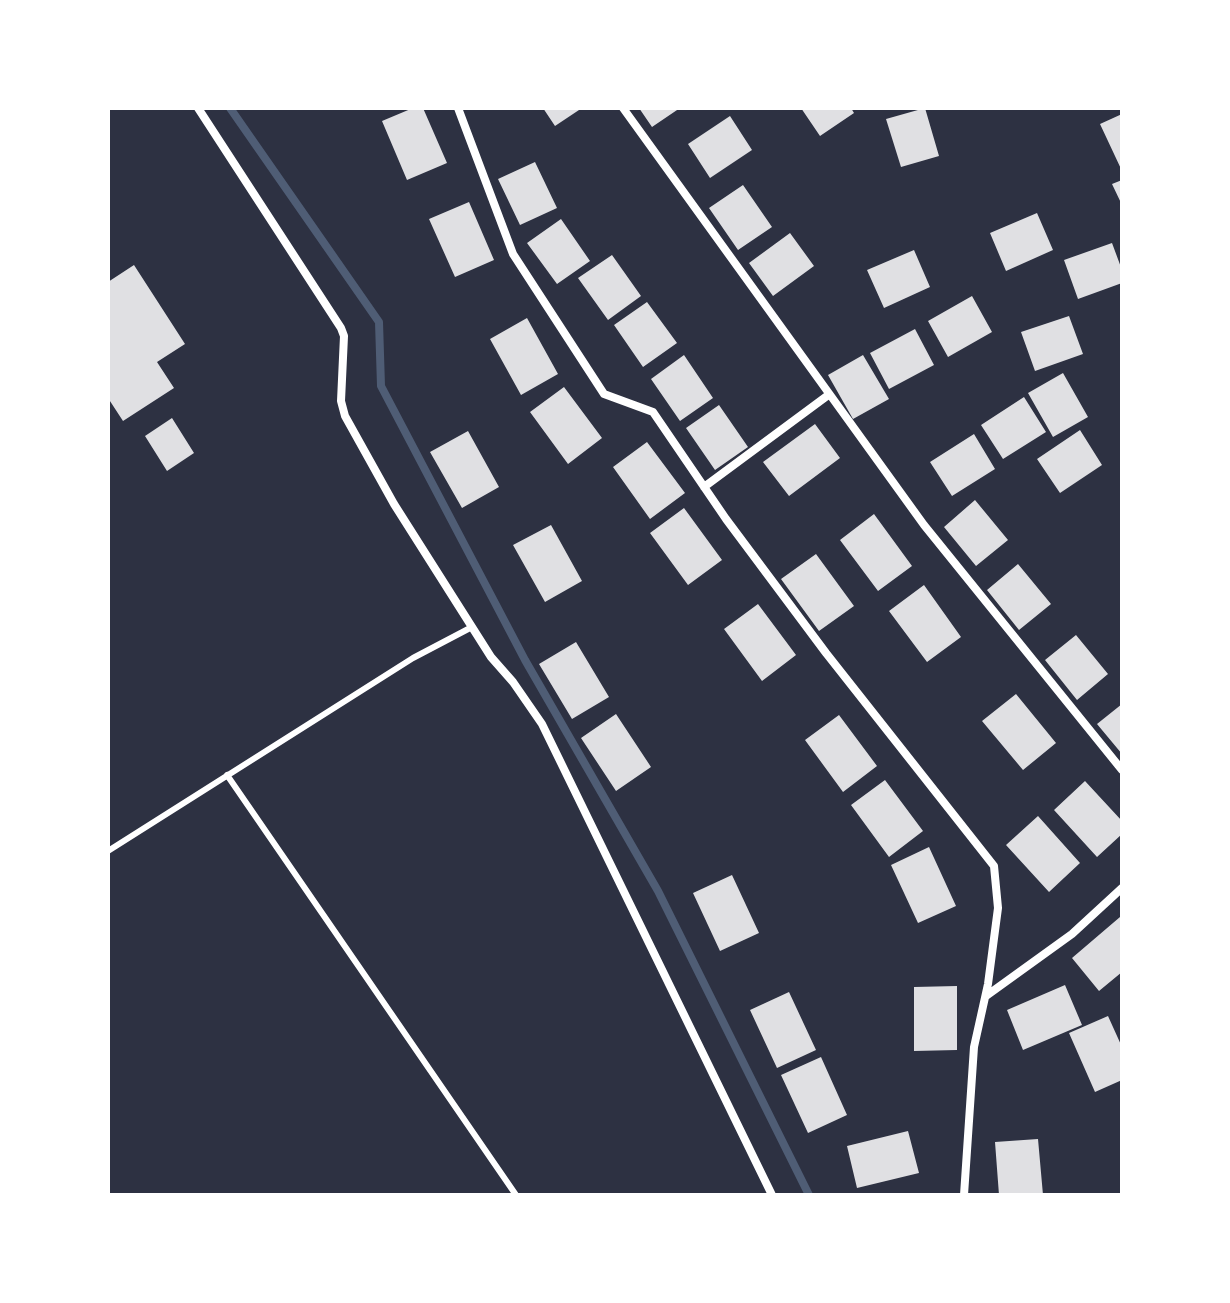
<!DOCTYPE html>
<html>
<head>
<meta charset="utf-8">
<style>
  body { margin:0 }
  #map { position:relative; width:1230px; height:1303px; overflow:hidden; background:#2d3142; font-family:"Space Grotesk",sans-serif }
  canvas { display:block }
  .frame { position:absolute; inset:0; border:110px solid #fff; pointer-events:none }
</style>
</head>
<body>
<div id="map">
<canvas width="1230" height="1303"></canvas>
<div class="frame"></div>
</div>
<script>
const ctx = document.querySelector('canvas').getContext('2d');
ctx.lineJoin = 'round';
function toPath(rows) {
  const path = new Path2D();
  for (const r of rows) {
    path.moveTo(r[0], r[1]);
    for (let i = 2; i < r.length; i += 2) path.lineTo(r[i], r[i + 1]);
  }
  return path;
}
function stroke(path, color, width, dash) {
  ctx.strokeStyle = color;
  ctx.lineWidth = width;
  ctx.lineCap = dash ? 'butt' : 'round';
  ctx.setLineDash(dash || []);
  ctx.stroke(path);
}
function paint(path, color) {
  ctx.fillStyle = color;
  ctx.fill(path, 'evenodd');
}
const stream = toPath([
  [230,108,379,322,381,386,525,660,658,891,809,1195]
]);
const building = toPath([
  [413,108,423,108,447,163,407,180,382,121],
  [543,108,582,108,555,126],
  [639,108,680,108,652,127],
  [801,108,851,108,854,113,820,136],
  [925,108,939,156,901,167,886,119],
  [1122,114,1122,171,1100,124],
  [730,116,752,150,710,178,688,144],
  [535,162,557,208,520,225,498,179],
  [1122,180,1122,205,1112,184],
  [743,185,772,227,738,250,709,208],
  [469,202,494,260,455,277,429,219],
  [1037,213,1053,250,1006,271,990,233],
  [561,219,590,261,557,284,527,243],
  [790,233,814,266,773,296,749,263],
  [1112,243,1122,270,1122,283,1078,299,1064,260],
  [914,250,930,287,884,308,867,270],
  [612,255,641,296,608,320,578,278],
  [134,265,185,344,157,362,174,388,123,421,108,398,108,282],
  [972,296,992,332,948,357,928,321],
  [647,302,677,343,643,367,614,325],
  [1069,316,1083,354,1035,371,1021,332],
  [527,318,558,374,521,395,490,339],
  [915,329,934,365,889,389,870,353],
  [684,355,713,398,680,421,651,379],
  [863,355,889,399,853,419,828,375],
  [1063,373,1088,417,1053,437,1028,393],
  [564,387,602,438,568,464,530,412],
  [1024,397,1046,432,1003,459,981,425],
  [719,405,748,447,715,470,686,428],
  [172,418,194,453,167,471,145,436],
  [815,424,840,458,789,496,763,462],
  [1080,430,1102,465,1060,493,1037,459],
  [468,431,499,487,462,508,430,452],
  [974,434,995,469,952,496,930,462],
  [647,442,685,493,650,519,613,467],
  [975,500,1008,540,976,566,944,527],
  [684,508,722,560,688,585,650,533],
  [874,514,912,566,878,591,840,540],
  [551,525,582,581,545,602,513,545],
  [816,554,854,606,819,631,781,579],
  [1018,564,1051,604,1019,630,987,590],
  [924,585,961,637,927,662,889,611],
  [758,604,796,655,762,681,724,629],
  [1076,635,1108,674,1077,700,1045,660],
  [576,642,609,697,572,719,539,664],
  [1016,694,1056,743,1023,770,982,721],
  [1122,704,1122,754,1097,724],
  [616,714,651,767,616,791,581,738],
  [839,715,877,766,843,792,805,740],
  [885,780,923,831,889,857,851,805],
  [1085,781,1122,821,1122,834,1097,857,1054,810],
  [1038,816,1080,863,1049,892,1006,845],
  [929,847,956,906,918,923,891,865],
  [732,875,759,933,720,951,693,893],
  [1120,917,1122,972,1099,991,1072,958],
  [1065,985,1082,1025,1023,1050,1007,1010],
  [957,986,957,1050,914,1051,914,987],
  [789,992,816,1050,777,1068,750,1010],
  [1108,1016,1122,1047,1122,1080,1095,1092,1069,1033],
  [821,1057,847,1115,808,1133,781,1075],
  [908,1131,919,1173,857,1188,847,1146],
  [1038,1139,1043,1195,999,1195,995,1142]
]);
const service = toPath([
  [227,775,516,1195],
  [108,851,413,658,472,627]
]);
const minor = toPath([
  [198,108,341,328,344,336,341,401,345,416,394,504,491,657,513,682,542,724,772,1195],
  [458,108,513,254,604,394,653,412,726,519,826,653,994,866,998,908,988,984,974,1047,964,1195],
  [623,108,924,525,1122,770],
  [704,487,827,396],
  [986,996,1072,934,1122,888]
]);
stroke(stream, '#4f5d75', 8);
paint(building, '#e0e0e3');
stroke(service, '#fff', 6);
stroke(minor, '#fff', 8);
</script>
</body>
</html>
